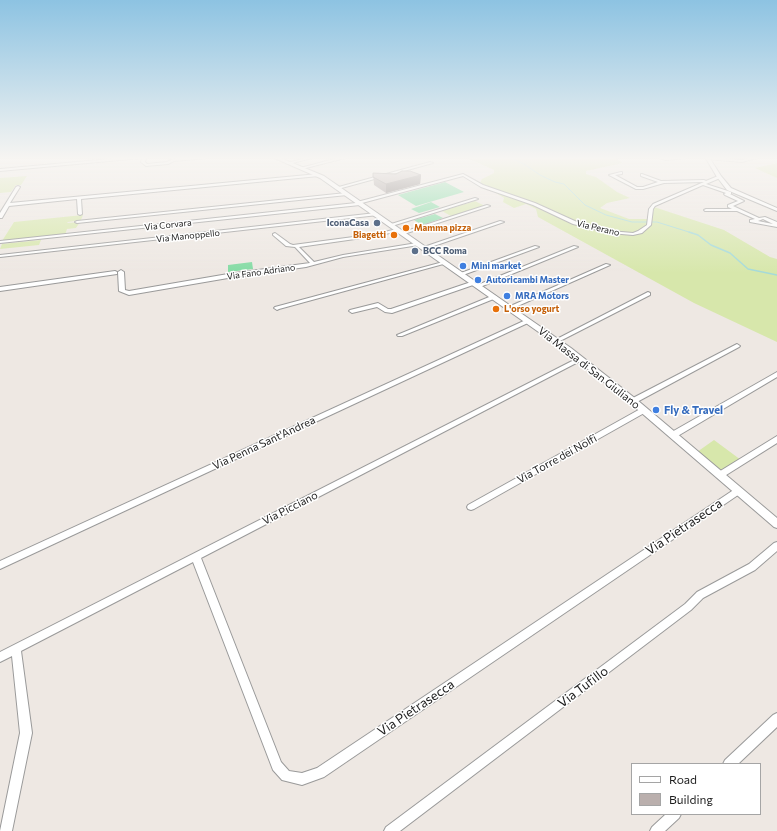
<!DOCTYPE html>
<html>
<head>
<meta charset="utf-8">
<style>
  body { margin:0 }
  #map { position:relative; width:777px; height:831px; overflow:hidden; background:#eee8e3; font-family:Commissioner,sans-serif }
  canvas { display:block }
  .legend { position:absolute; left:631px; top:763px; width:130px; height:52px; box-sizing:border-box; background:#fff; border:1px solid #a5a5a5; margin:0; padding:5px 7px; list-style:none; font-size:12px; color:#1d1d1d }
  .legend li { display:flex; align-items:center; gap:8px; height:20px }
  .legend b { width:20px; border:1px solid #a5a5a5 }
</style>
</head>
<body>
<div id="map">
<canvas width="777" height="831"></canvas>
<ul class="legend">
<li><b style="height:5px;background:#fff"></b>Road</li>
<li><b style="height:11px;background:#baafad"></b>Building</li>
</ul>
</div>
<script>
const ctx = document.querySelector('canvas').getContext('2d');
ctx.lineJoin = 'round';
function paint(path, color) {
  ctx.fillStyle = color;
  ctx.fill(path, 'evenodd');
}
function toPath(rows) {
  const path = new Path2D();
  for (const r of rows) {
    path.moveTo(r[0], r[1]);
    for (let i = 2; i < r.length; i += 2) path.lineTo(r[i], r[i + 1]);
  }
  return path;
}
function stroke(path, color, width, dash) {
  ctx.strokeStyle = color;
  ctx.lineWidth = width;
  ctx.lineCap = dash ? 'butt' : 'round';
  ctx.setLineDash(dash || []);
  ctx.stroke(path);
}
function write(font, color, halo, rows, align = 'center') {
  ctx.font = font + ' Commissioner,sans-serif';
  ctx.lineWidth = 3;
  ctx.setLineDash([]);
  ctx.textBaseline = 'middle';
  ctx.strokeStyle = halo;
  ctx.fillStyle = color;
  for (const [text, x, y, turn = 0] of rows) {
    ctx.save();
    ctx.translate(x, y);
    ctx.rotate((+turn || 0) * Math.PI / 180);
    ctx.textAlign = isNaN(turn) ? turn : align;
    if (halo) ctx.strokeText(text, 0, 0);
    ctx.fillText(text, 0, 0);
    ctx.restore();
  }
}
const grass = toPath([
  [465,157,620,157,615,158,623,163,586,171,586,174,596,177,617,192,630,198,607,203,600,208,629,219,652,219,654,207,724,230,770,257,777,259,777,342,694,303,538,217,536,209,526,204,514,208,503,202,504,198,480,183,482,179,494,173,494,170],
  [777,163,777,178,755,168],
  [27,176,21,185,16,185,11,192,0,193,0,178],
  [475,201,485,206,451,216,442,211],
  [83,215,81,220,68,222,67,223,80,222,76,228,67,229,65,235,2,241,14,222],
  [41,240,39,245,0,249,2,244],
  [714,440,741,460,721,472,697,452]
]);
const pitch = toPath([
  [445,182,464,192,416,206,398,195],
  [431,202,440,207,419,213,411,209],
  [435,214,443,218,422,225,414,220],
  [252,262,253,269,228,272,228,265]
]);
const streamFar1 = toPath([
  [508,157,524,164,540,175,555,182,564,184,585,205,606,215,632,222,657,222,692,233]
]);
const stream = toPath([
  [689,232,698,235,711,245,730,253,748,269,777,275]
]);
const minor = toPath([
  [131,157,146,157,145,162,147,164,167,162,173,159,217,157,174,161,168,164,146,166,141,162,142,158,0,171,0,169,131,157],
  [309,157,315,157,289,164,287,163,309,157],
  [342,157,349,157,302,169,300,168,342,157],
  [658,157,666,158,695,157,666,160,658,157],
  [706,157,742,160,754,157,761,157,742,162,707,159,706,157],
  [430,162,433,163,338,189,335,188,430,162],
  [621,172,622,172,622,174,615,175,637,187,643,187,658,182,641,176,641,174,642,174,661,181,704,180,706,181,718,176,720,176,720,178,706,184,731,192,731,194,730,194,744,201,733,206,759,218,765,217,777,222,777,227,750,222,750,220,755,219,737,211,705,211,704,210,706,209,732,209,728,207,728,205,738,201,725,195,724,194,726,193,703,185,655,206,653,209,651,225,642,233,633,235,610,233,573,224,533,205,481,187,463,176,362,203,361,205,360,205,0,243,0,241,356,203,357,202,463,174,483,185,535,203,577,222,610,231,633,233,638,231,647,225,649,209,653,204,704,182,664,183,643,189,636,189,609,175,621,172],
  [763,219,773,224,758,221,763,219],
  [318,174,319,174,319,176,81,199,82,214,80,215,78,214,77,199,9,206,2,218,0,218,0,213,16,187,18,186,20,187,10,203,318,174],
  [346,193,348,194,347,195,77,223,75,222,77,221,346,193],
  [475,198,478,199,392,226,388,225,475,198],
  [487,205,490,206,404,234,400,233,487,205],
  [376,213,378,214,378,215,0,257,0,255,376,213],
  [500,221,504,222,425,249,421,248,500,221],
  [397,229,399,230,399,231,376,236,299,247,314,262,343,255,417,243,419,243,419,245,343,257,306,267,228,278,129,295,119,291,118,272,121,270,124,272,125,290,129,291,228,274,310,263,295,247,286,246,273,235,273,234,275,233,290,244,293,245,376,234,397,229],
  [535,246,539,247,463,275,458,274,535,246],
  [574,246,578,247,480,287,478,288,475,286,574,246],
  [443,262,447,263,279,309,277,310,274,308,275,307,443,262],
  [606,264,610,265,511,309,509,310,506,308,606,264],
  [115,271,117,272,117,274,0,291,0,287,115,271],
  [474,281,476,282,476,284,392,313,385,312,377,307,352,313,349,311,350,310,378,303,388,309,391,309,474,281],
  [648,292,650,293,650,295,558,342,556,343,553,341,648,292],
  [494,295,497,297,496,298,402,336,398,336,397,335,494,295],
  [528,319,531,321,530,322,0,569,0,561,528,319],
  [737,344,740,346,739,347,635,403,633,403,630,401,631,399,737,344],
  [580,357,583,359,582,360,201,558,281,762,289,771,302,773,317,768,735,489,738,488,741,489,742,491,741,493,324,777,302,785,282,780,273,770,193,562,21,651,32,733,12,831,0,831,20,733,12,656,0,662,0,652,580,357],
  [777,372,777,377,676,437,670,437,669,435,670,433,777,372],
  [642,408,646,408,647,410,646,412,474,509,471,510,468,509,467,507,468,505,642,408],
  [777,436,777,443,723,477,720,478,717,477,716,475,717,473,777,436],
  [777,542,777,551,755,570,703,598,691,610,400,831,384,831,386,827,685,604,697,592,749,564,774,543,777,542],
  [777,713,777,727,738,764,723,764,725,760,773,715,777,713],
  [666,814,681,814,679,818,665,831,650,831,652,827,666,814]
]);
const tertiary = toPath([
  [272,157,278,157,324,176,571,348,636,399,777,518,777,528,774,527,630,403,567,352,320,178,272,157],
  [705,157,709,157,721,176,731,188,777,208,777,211,727,190,717,177,705,157]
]);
const wall = toPath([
  [373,173,421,175,420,184,386,193,374,185]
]);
const shadedWall = toPath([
  [421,175,420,184,386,193,386,184]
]);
const building = toPath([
  [402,171,410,171,421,175,386,184,373,177,373,173,396,174,402,171]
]);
const markers = [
  [377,223,4,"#5c6f8a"],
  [406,228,4,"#e8710a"],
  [394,235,4,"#e8710a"],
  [415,251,4,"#5c6f8a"],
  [463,266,4,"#3f7fe0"],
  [478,280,4,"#3f7fe0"],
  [507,296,4,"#3f7fe0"],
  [496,309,4,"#e8710a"],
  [656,410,4,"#3f7fe0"]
];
const farServicenames = [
  ["IconaCasa",369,223],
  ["BCC Roma",423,251,"left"]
];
const farStreetnames = [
  ["Via Corvara",168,225,-6],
  ["Via Perano",598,228,13],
  ["Via Manoppello",188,236,-6],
  ["Via Fano Adriano",261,272,-8]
];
const farFoodnames = [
  ["Mamma pizza",414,228],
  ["Biagetti",386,235,"right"],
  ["L'orso yogurt",504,309]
];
const farShopnames = [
  ["Mini market",471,266],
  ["Autoricambi Master",486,280],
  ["MRA Motors",515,296]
];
const streetNames = [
  ["Via Massa di San Giuliano",589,368,38],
  ["Via Penna Sant'Andrea",264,443,-25],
  ["Via Torre dei Nolfi",557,459,-29],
  ["Via Picciano",290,508,-27]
];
const shopNames = [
  ["Fly & Travel",664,410]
];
const nearStreetnames = [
  ["Via Pietrasecca",684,527,-34],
  ["Via Tufillo",583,687,-37],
  ["Via Pietrasecca",416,708,-34]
];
paint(grass, '#d7e7ab');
paint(pitch, '#84dba4');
stroke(streamFar1, '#a5dad9', 1);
stroke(stream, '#a5dad9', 1.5);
stroke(minor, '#9a9a9a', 2);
stroke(tertiary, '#9a9a9a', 2);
paint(minor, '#fff');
paint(tertiary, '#fff');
paint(wall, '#a09695');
paint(shadedWall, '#827a79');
paint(building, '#baafad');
stroke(building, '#827a79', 1);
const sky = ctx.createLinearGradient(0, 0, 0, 273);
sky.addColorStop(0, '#8dc3e2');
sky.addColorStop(0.58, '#f7f5f2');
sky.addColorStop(1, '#f7f5f200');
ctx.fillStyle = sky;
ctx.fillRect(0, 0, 777, 273);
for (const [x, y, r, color] of markers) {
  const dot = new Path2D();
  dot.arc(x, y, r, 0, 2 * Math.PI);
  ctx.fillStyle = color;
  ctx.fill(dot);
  stroke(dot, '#fff', 1.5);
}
write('bold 9px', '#4e5e75', '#fff', farServicenames, 'right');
write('9px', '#1d1d1d', '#fff', farStreetnames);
write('bold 9px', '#c56008', '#fff', farFoodnames, 'left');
write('bold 9px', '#366cbe', '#fff', farShopnames, 'left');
write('11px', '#1d1d1d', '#fff', streetNames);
write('bold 11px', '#366cbe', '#fff', shopNames, 'left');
write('13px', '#1d1d1d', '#fff', nearStreetnames);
</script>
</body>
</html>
